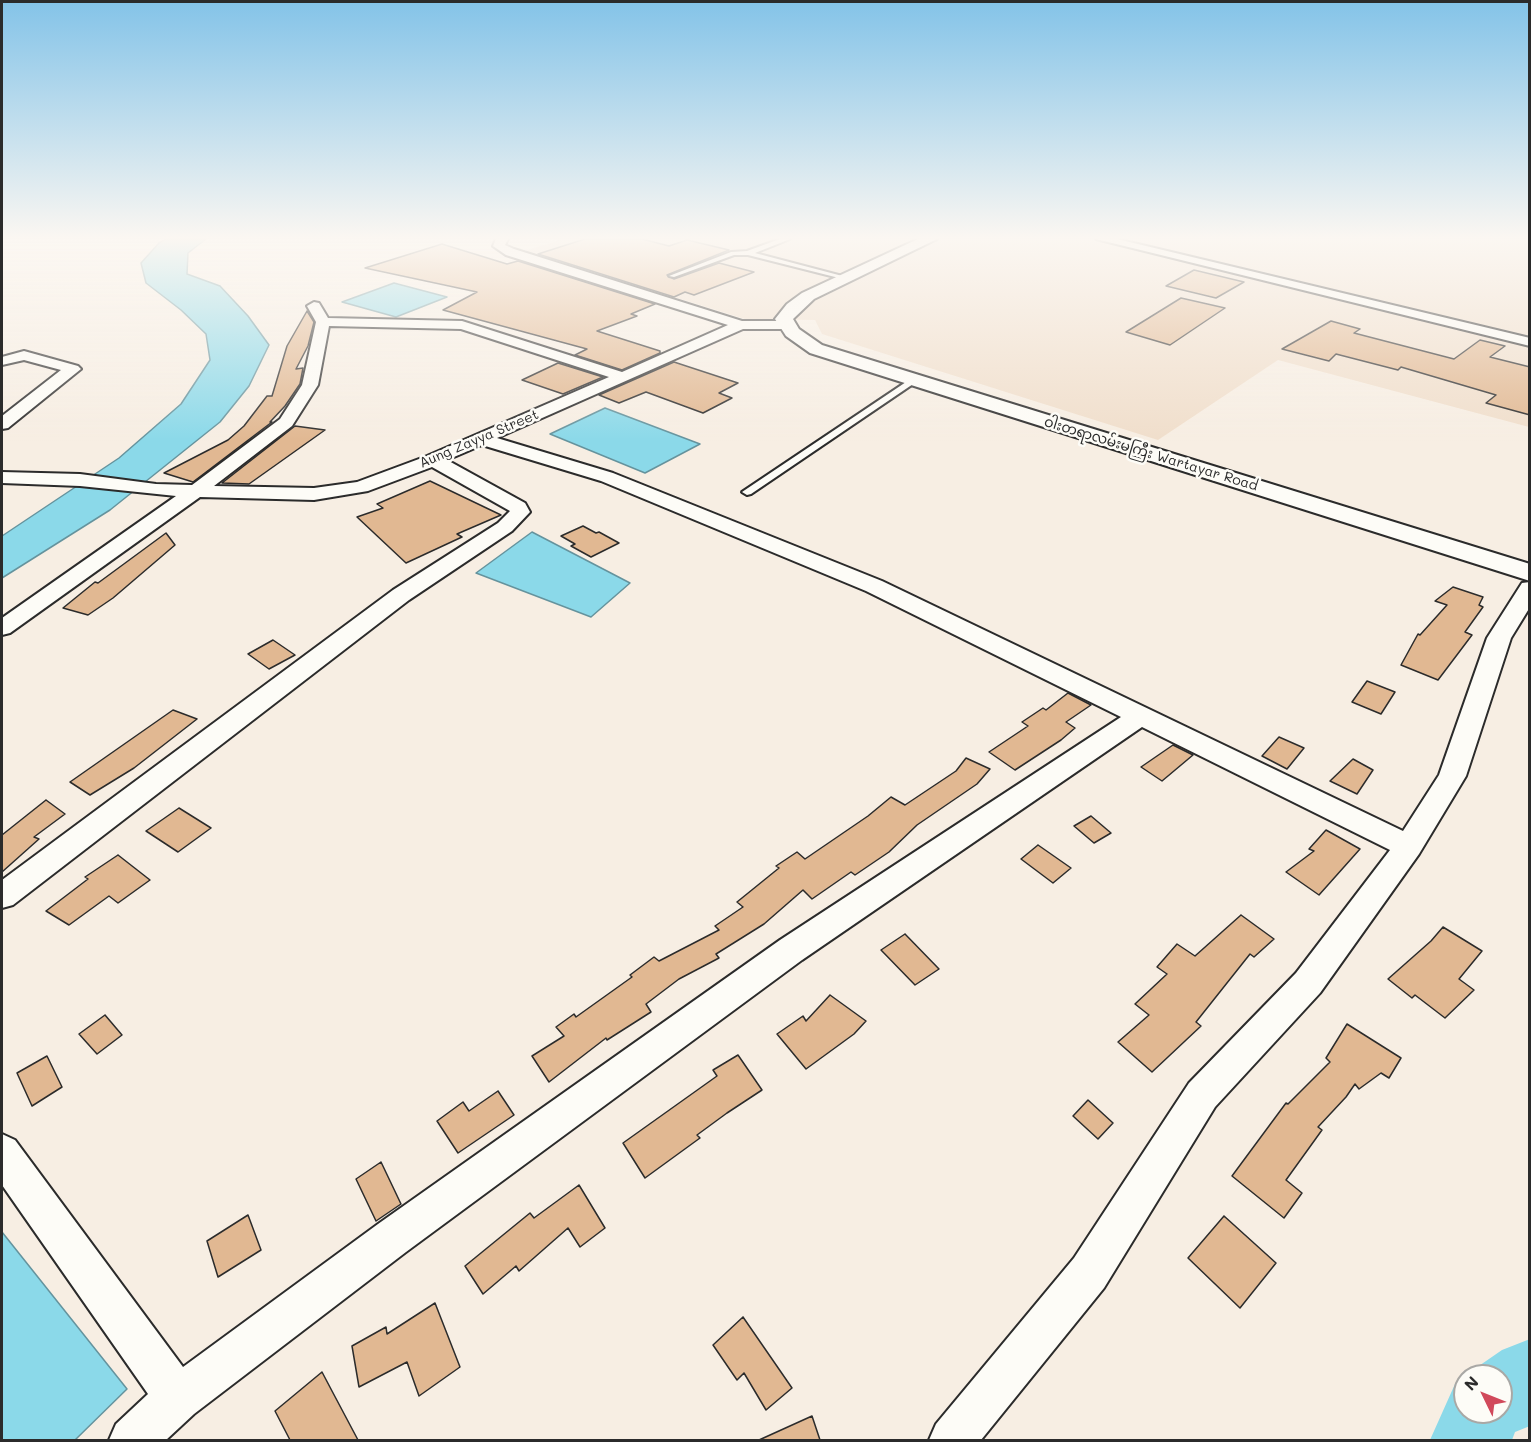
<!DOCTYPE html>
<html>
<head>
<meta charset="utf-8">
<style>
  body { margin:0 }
  #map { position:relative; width:1531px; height:1442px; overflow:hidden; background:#f7eee3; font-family:Mali,sans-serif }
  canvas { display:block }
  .frame { position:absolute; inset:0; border:3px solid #2b2b2b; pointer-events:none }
  .north { position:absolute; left:1453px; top:1364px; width:60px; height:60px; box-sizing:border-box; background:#fdfcf7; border:2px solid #a9a8a5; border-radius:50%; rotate:313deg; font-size:16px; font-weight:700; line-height:24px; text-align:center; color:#2b2b2b }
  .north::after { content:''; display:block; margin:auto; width:21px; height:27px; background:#d1495b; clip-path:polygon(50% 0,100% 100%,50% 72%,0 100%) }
</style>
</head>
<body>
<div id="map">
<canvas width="1531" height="1442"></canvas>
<div class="frame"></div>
<div class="north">N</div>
</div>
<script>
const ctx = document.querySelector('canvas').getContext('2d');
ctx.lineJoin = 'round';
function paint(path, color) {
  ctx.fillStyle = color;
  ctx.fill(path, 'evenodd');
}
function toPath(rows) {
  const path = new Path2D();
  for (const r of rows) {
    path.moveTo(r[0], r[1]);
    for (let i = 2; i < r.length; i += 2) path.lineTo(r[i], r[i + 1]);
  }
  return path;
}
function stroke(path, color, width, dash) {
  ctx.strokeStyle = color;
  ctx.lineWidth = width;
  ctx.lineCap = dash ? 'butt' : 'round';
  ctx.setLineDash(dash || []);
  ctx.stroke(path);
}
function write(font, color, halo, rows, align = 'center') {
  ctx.font = font + ' Mali,"Noto Sans Myanmar",sans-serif';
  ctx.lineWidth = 5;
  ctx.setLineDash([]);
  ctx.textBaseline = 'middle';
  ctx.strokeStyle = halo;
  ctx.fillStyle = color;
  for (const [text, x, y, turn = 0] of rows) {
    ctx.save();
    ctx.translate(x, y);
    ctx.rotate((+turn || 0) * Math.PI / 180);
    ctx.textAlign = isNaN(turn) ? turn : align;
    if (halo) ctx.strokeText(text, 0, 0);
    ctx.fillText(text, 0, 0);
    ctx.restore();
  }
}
const built = toPath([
  [563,239,1529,239,1529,427,1278,360,1158,440,822,334,815,320,745,319,525,251]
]);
const water = toPath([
  [166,239,206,239,188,253,187,274,220,286,248,316,269,345,249,386,220,422,110,510,2,578,2,536,119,458,181,404,210,360,206,334,181,310,146,283,141,263,159,243,166,239],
  [394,283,447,297,396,317,342,302,394,283],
  [605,408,700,444,645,473,550,434,605,408],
  [532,532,630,583,591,617,476,573,532,532],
  [2,1232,127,1389,75,1440,2,1440,2,1232]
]);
const river = toPath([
  [1530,1339,1530,1426,1515,1432,1512,1440,1430,1440,1455,1384,1465,1379,1465,1412,1501,1412,1501,1376,1470,1376,1473,1370,1502,1350,1530,1339]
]);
const building = toPath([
  [585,239,642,239,669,246,687,240,729,250,667,275,674,279,719,263,754,272,694,295,685,292,674,297,538,254,585,239],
  [442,244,507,264,518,261,655,304,631,314,637,316,597,331,660,351,660,353,622,370,575,355,587,349,443,310,477,292,365,268,442,244],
  [1194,270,1244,282,1216,298,1166,286,1194,270],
  [1181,298,1225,308,1170,345,1126,332,1181,298],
  [307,311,314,322,308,346,296,369,303,368,300,384,285,406,270,422,272,422,193,482,164,473,228,440,244,426,267,396,272,396,287,346,307,311],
  [1331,321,1360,329,1354,333,1454,359,1480,340,1505,346,1490,357,1530,367,1530,415,1486,403,1496,395,1401,367,1398,370,1336,354,1329,361,1282,349,1331,321],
  [674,362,738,383,719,393,732,398,703,413,646,392,619,403,599,395,674,362],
  [558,363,603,377,563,394,522,380,558,363],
  [295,426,325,430,249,484,222,483,295,426],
  [430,481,501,515,457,534,462,537,406,563,357,517,383,508,377,504,430,481],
  [583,526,596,533,599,532,619,543,591,557,571,546,575,544,561,536,583,526],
  [166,533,175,545,113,598,88,615,63,608,95,582,98,583,166,533],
  [1453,587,1483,597,1479,605,1483,607,1465,632,1472,635,1438,680,1401,665,1418,634,1420,635,1447,605,1435,601,1453,587],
  [273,640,295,655,269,669,248,654,273,640],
  [1367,681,1395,692,1381,714,1352,702,1367,681],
  [1068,693,1091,705,1066,722,1075,728,1061,740,1015,770,989,752,1028,726,1022,722,1043,708,1046,710,1068,693],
  [173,710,197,719,134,768,90,795,70,782,173,710],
  [1279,737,1304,748,1287,769,1262,756,1279,737],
  [1173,745,1193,755,1162,781,1141,767,1173,745],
  [966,758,990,769,977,784,917,825,889,852,855,875,851,872,812,899,803,890,764,924,716,954,719,958,679,979,646,1004,651,1012,607,1040,606,1038,549,1082,532,1056,564,1036,556,1027,574,1014,576,1017,632,977,630,975,654,957,659,961,719,930,715,926,743,907,737,902,779,868,776,866,797,852,805,859,868,816,891,797,905,805,956,771,966,758],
  [1353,759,1373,770,1357,794,1330,781,1353,759],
  [46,800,65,814,34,837,39,839,2,872,2,835,46,800],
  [179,808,211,828,178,852,146,831,179,808],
  [1091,816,1111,833,1094,843,1074,826,1091,816],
  [1326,830,1360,849,1319,895,1286,872,1314,851,1309,849,1326,830],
  [1038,845,1071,868,1053,883,1021,859,1038,845],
  [118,855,150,880,118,903,109,896,69,925,46,911,88,879,85,877,118,855],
  [1241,915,1274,939,1254,957,1250,954,1196,1022,1201,1026,1152,1072,1118,1042,1149,1015,1135,1004,1167,974,1157,967,1177,944,1195,956,1241,915],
  [1443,927,1482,951,1459,979,1474,990,1445,1018,1415,995,1412,998,1388,979,1431,941,1443,927],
  [905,934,939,969,915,985,881,950,905,934],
  [830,995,866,1021,854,1034,806,1069,777,1034,803,1016,806,1021,830,995],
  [105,1015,122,1035,97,1054,79,1034,105,1015],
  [1347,1024,1401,1058,1389,1078,1381,1073,1359,1089,1355,1084,1346,1097,1318,1127,1322,1130,1286,1180,1302,1193,1284,1218,1232,1176,1286,1103,1288,1104,1330,1062,1326,1058,1347,1024],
  [738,1055,762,1090,727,1113,697,1135,700,1138,645,1178,623,1143,717,1076,713,1070,738,1055],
  [47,1056,62,1087,32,1106,17,1073,47,1056],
  [498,1091,514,1115,458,1153,437,1121,463,1102,469,1111,498,1091],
  [1088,1100,1113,1123,1098,1139,1073,1116,1088,1100],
  [381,1162,401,1204,376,1221,356,1179,381,1162],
  [579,1185,605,1228,580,1247,568,1228,519,1271,516,1266,483,1294,465,1266,530,1213,534,1218,579,1185],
  [248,1215,261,1250,218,1277,207,1241,248,1215],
  [1224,1216,1276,1263,1240,1308,1188,1258,1224,1216],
  [435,1303,460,1367,419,1396,407,1362,359,1387,352,1346,386,1327,387,1334,435,1303],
  [743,1317,792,1388,766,1410,744,1373,737,1380,713,1345,743,1317],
  [322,1372,332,1391,358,1440,290,1440,275,1411,322,1372],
  [812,1416,820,1440,759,1440,812,1416]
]);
const service = toPath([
  [780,239,790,239,755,253,850,278,847,280,748,255,734,255,674,277,669,276,731,252,747,251,780,239],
  [912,378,919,380,751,494,747,495,742,492,912,378]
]);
const minor = toPath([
  [496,239,508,239,505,245,514,249,742,321,789,321,796,325,789,329,743,329,497,438,613,473,882,581,1403,831,1439,775,1487,638,1522,583,1530,582,1530,607,1511,638,1466,776,1419,854,1320,993,1215,1107,1104,1288,981,1440,929,1440,936,1424,1074,1258,1189,1083,1296,973,1390,850,1142,727,802,960,406,1252,194,1414,166,1440,109,1440,116,1424,148,1394,2,1185,2,1134,15,1140,183,1367,378,1224,780,940,1121,717,866,591,601,481,482,445,447,460,525,503,530,512,512,531,409,600,13,905,2,908,2,880,393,590,498,523,510,511,432,467,368,491,314,500,200,497,10,633,2,635,2,618,176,496,80,486,2,483,2,472,80,474,156,484,192,485,280,419,302,385,316,322,307,306,314,302,319,303,328,318,462,321,622,372,728,325,506,255,493,246,496,239],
  [329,326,461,329,609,377,427,456,357,482,314,488,214,486,292,426,318,385,329,326],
  [1096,239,1117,239,1530,338,1530,346,1096,239],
  [24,351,78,366,81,369,8,428,2,429,2,416,61,370,24,360,2,365,2,357,24,351]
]);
const tertiary = toPath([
  [918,239,937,239,814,299,793,319,799,329,822,345,1530,564,1530,581,810,353,786,336,775,319,787,304,802,293,918,239]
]);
const farStreetnames = [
  ["Aung Zayya Street",479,439,-23],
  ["ဝါးတရာလမ်းမကြီး Wartayar Road",1151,454,17]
];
paint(built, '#f0decb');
paint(water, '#8bd9e9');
stroke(water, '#65939d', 1.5);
paint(river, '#8bd9e9');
paint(building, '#e1b892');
stroke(building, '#2b2b2b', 1.5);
stroke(service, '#2b2b2b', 4);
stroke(minor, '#2b2b2b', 4);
stroke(tertiary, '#2b2b2b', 4);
paint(service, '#fdfcf7');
paint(minor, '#fdfcf7');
paint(tertiary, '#fdfcf7');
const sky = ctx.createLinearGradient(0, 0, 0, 441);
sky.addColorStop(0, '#83c3e8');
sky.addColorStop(0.54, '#fbf7f2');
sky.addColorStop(1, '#fbf7f200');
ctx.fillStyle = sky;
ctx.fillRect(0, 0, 1531, 441);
write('14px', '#2b2b2b', '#fdfcf7', farStreetnames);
</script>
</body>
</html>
